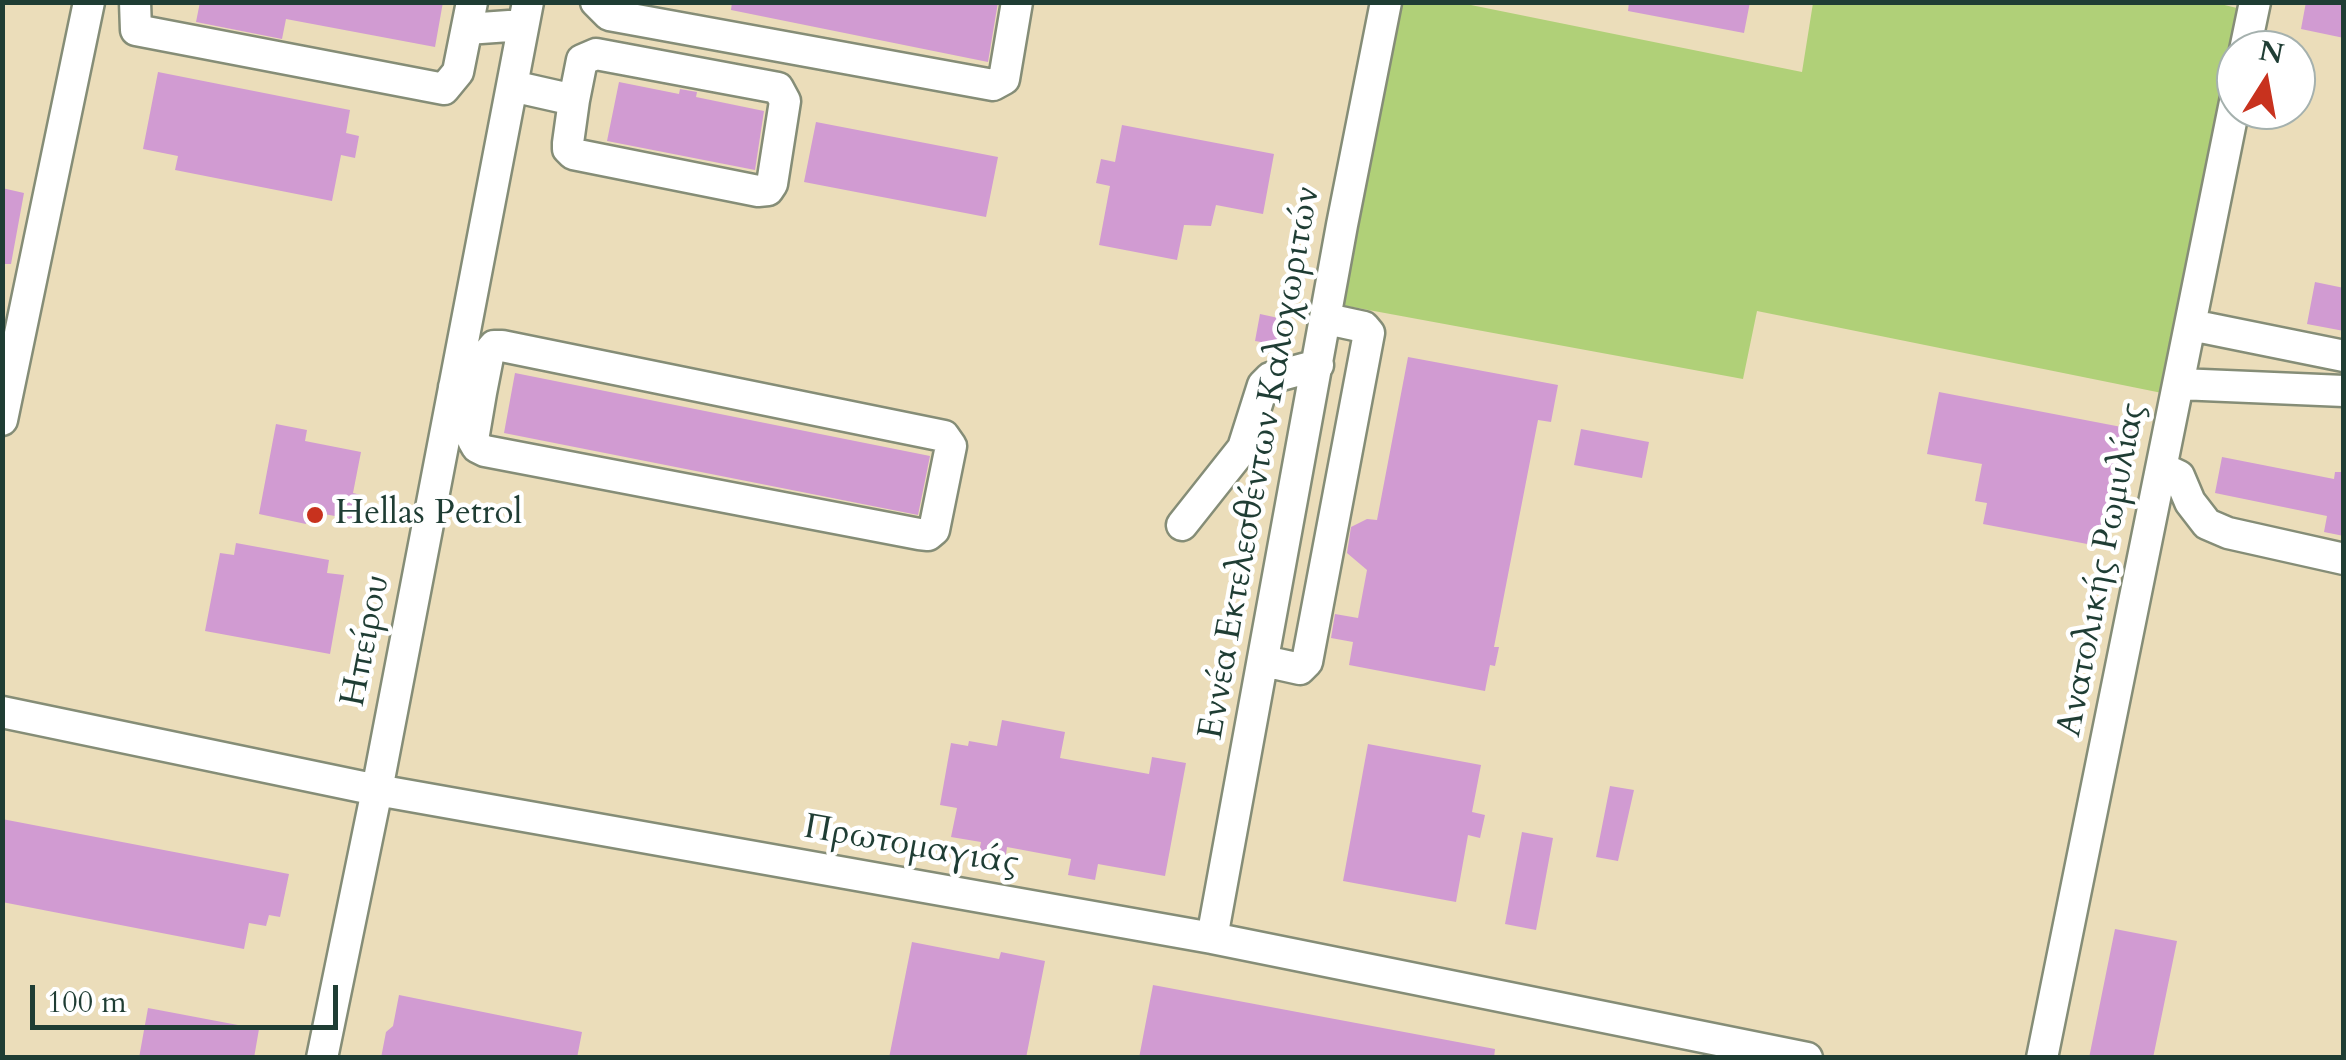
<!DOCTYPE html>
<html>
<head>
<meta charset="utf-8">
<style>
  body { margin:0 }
  #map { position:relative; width:2346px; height:1060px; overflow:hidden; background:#ebddba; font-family:Cardo,serif }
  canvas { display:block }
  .frame { position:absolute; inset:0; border:5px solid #1f3d34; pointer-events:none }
  .north { position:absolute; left:2216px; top:30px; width:100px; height:100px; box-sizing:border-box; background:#fff; border:2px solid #a5b1ae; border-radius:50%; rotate:11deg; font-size:28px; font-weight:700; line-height:40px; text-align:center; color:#1f3d34 }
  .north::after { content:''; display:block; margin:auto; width:35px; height:45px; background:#c8321e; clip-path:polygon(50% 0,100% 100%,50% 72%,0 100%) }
  .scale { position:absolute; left:30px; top:985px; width:308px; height:45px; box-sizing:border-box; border:5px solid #1f3d34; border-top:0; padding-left:12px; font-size:30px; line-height:35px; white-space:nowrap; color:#1f3d34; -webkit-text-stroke:8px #fff; paint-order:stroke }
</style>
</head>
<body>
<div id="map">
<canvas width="2346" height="1060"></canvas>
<div class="frame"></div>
<div class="north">N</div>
<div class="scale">100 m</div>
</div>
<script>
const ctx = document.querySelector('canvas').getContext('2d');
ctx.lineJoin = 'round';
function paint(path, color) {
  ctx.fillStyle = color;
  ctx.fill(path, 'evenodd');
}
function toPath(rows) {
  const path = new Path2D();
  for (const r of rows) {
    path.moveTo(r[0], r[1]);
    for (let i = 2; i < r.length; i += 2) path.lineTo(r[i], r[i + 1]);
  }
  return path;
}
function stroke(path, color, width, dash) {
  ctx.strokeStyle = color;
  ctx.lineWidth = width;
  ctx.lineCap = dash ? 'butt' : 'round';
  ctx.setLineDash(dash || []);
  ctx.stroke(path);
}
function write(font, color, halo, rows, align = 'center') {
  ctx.font = font + ' Cardo,serif';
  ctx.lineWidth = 9;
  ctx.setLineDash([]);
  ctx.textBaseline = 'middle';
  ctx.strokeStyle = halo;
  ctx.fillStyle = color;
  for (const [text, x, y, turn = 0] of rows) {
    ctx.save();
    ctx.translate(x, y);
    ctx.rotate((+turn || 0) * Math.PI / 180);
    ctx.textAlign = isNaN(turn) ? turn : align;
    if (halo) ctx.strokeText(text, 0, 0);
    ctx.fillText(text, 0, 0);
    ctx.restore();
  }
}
const green = toPath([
  [2212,2,2237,8,2162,393,1757,311,1743,379,1336,304,1395,3,1461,3,1802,72,1813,3]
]);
const building = toPath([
  [200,2,443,2,435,47,286,19,282,39,196,22],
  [732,2,998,2,988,62,731,10],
  [1629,2,1750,2,1744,33,1628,11],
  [2306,2,2344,5,2344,38,2301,29],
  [158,72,350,110,346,133,359,136,355,158,341,155,332,201,175,170,178,156,143,149],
  [619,82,679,94,680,89,697,92,696,97,764,111,755,170,607,141],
  [816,122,998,157,986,217,804,182],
  [1122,125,1274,154,1263,214,1216,205,1211,226,1184,225,1177,260,1099,245,1110,186,1096,183,1101,159,1115,162],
  [2,188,24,193,11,264,2,264],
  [2315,282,2344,288,2344,331,2307,324],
  [1260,314,1283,319,1278,345,1255,341],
  [1408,357,1558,385,1551,422,1538,420,1494,647,1499,647,1495,666,1490,665,1485,691,1349,665,1353,642,1331,638,1335,614,1358,618,1367,570,1347,553,1351,527,1367,519,1377,520],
  [515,373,930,456,918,515,504,433],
  [1939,392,2132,429,2108,548,1983,524,1987,503,1975,501,1982,464,1927,454],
  [276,424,307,430,305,441,361,452,353,493,365,496,360,521,309,511,306,524,259,514],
  [1581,429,1649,442,1642,478,1574,465],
  [2222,457,2334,479,2335,472,2344,472,2344,536,2324,532,2327,516,2215,493],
  [236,543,329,560,327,573,344,575,330,654,205,631,220,553,234,555],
  [1002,720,1065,732,1060,758,1149,774,1152,757,1186,763,1165,876,1098,864,1095,880,1068,875,1071,859,1007,847,1005,862,978,857,981,842,951,837,957,808,940,805,951,743,968,746,969,741,997,746],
  [1368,744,1481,765,1472,812,1485,815,1480,838,1468,835,1456,902,1343,881],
  [1610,786,1634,790,1618,861,1596,857],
  [2,819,289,874,280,917,269,915,266,926,249,923,244,949,2,902],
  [1522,832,1553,838,1536,930,1505,924],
  [2115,929,2177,941,2153,1058,2089,1058],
  [912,942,999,959,1001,952,1045,961,1026,1058,889,1058],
  [1153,985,1495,1049,1494,1058,1139,1058],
  [399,995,582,1032,577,1058,381,1058,386,1032,393,1026],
  [148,1008,259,1029,254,1058,139,1058]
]);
const minor = toPath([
  [135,2,136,30,444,89,458,72,472,2],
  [596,2,609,15,993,85,1004,79,1017,2],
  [467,29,523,25],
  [2245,50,2255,2],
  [512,86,574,100,568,143,568,149,573,154,758,191,768,190,772,184,785,101,778,88,596,54,582,60,574,100],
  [2191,325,2344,356],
  [2179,384,2344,391],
  [454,387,481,393,473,440,477,447,485,451,919,534,928,535,934,530,951,446,944,436,502,346,494,346,489,352,481,393],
  [2,420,89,2],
  [2162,468,2179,476,2190,502,2207,524,2228,533,2344,559],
  [1182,525,1243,448,1263,385,1270,378,1318,365],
  [1264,661,1300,669,1307,662,1369,333,1364,327,1327,319],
  [2,712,377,790,1212,938,1807,1058],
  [1212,938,1342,225,1386,2],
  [322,1058,377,790,528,2],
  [2042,1058,2236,97]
]);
const markers = [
  [315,515,10,"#c8321e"]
];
const streetNames = [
  ["Εννέα Εκτελεσθέντων Καλοχωριτών",1261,463,-80],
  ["Ανατολικής Ρωμυλίας",2103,570,-79],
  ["Ηπείρου",367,641,-79],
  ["Πρωτομαγιάς",911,847,10]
];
const poiNames = [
  ["Hellas Petrol",335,515]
];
paint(green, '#b0d078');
paint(building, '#d19bd2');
stroke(minor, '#858d77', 35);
stroke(minor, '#fff', 30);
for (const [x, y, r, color] of markers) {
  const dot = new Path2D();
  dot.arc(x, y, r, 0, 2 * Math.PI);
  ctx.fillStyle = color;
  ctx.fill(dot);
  stroke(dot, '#fff', 4);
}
write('35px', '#1f3d34', '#fff', streetNames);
write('35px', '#1f3d34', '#fff', poiNames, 'left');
</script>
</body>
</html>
